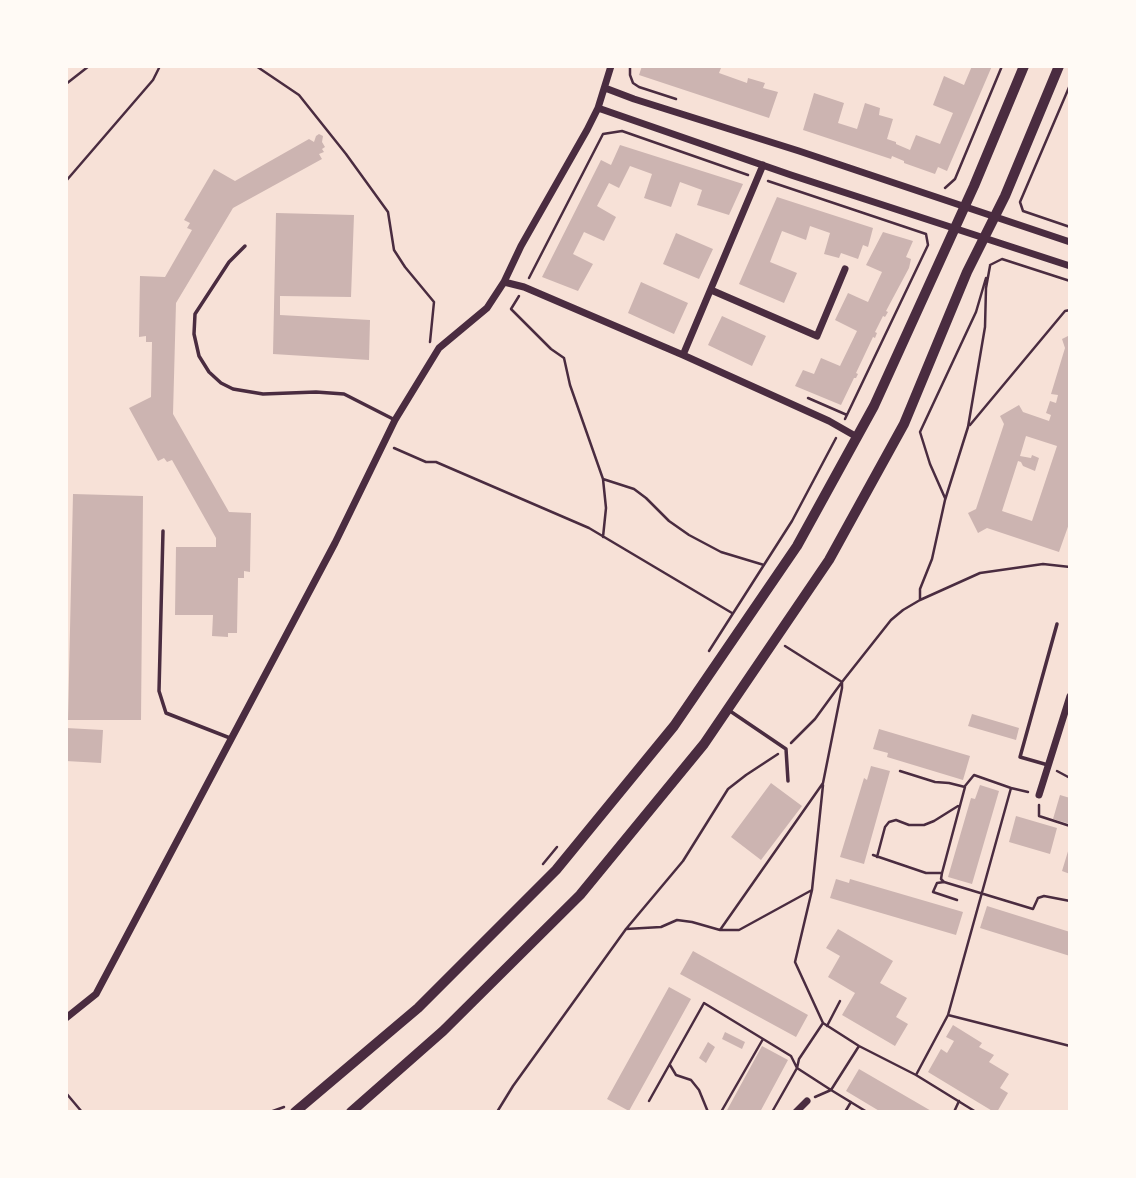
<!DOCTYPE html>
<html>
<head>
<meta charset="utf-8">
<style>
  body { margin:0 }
  #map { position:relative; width:1136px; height:1178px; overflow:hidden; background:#f7e1d7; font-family:"PT Sans",sans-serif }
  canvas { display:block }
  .frame { position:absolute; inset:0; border:68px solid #fffaf5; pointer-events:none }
</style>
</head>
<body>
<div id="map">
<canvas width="1136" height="1178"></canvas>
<div class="frame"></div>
</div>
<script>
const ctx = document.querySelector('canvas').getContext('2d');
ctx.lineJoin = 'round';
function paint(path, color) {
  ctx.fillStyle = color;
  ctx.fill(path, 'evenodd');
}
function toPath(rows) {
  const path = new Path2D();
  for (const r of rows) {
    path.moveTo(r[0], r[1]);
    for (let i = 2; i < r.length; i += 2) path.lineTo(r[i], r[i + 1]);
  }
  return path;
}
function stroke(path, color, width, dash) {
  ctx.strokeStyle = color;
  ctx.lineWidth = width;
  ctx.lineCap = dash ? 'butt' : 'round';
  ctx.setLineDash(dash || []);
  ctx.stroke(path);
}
const building = toPath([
  [642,66,715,66,721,68,719,73,747,83,748,78,765,83,763,88,778,92,769,118,639,75],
  [972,66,992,66,947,171,938,167,935,174,904,163,904,161,892,156,891,159,803,130,814,93,844,103,838,123,857,129,865,103,880,108,879,115,893,119,887,139,896,142,896,144,910,150,916,135,940,144,953,113,933,105,944,76,964,85],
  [319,134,323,136,322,142,325,147,322,149,324,152,319,154,322,159,233,208,176,303,173,414,229,512,251,513,250,572,244,571,244,578,238,578,237,633,228,633,228,637,212,636,213,615,175,615,176,547,216,547,216,538,172,460,167,462,164,458,158,461,129,408,151,397,152,342,146,342,146,336,139,337,140,276,165,277,192,230,187,228,190,223,184,220,214,169,235,181,309,139,314,142,316,136],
  [620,145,743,184,729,215,697,205,702,190,680,182,671,207,644,198,652,174,630,166,619,188,609,183,597,206,616,217,604,241,584,232,573,254,593,264,578,291,542,277,601,160,611,165],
  [777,197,873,228,868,247,863,245,858,259,841,253,839,258,824,254,830,233,810,226,806,240,782,231,770,262,797,273,784,303,739,284],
  [276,213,354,215,351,297,280,296,280,315,370,320,369,360,273,354],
  [883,232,913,241,906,257,911,259,909,268,886,311,888,312,885,317,883,316,875,332,877,333,875,338,873,337,856,373,858,374,856,378,854,378,841,405,795,386,803,370,814,374,821,358,840,366,857,331,835,320,848,293,868,302,882,272,866,265],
  [676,233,713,249,699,279,663,264],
  [641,282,688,303,674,334,628,313],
  [722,316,766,336,752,366,708,345],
  [1070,335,1070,521,1059,552,987,528,978,533,968,513,976,509,1004,424,1000,416,1019,405,1023,412,1049,421,1051,415,1046,413,1050,401,1056,403,1058,395,1051,394,1065,348,1062,339],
  [1026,436,1057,446,1032,521,1002,511,1018,461,1021,462,1023,466,1035,471,1039,458,1032,455,1031,458,1020,456],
  [73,494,143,496,141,720,68,720],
  [972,714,1019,728,1016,740,968,726],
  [66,728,103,730,101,763,66,761],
  [879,729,970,756,963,780,887,757,888,753,873,749],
  [871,766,890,771,864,864,840,857,864,778,867,780],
  [771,783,802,806,761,860,731,837],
  [980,785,999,791,972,884,948,877,971,798,975,799],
  [1060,795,1070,798,1070,824,1053,819],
  [1016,816,1057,828,1050,854,1009,842],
  [1069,848,1070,848,1070,874,1062,871],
  [836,879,849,883,850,879,963,912,956,935,830,898],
  [987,906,1070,932,1070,956,980,928],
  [838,929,893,961,880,983,907,998,896,1017,908,1024,895,1046,842,1015,855,993,828,977,840,956,826,948],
  [693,951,808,1015,796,1037,680,974],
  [669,987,691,999,629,1111,607,1099],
  [953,1025,982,1043,979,1047,994,1055,989,1062,1009,1074,1000,1088,1008,1093,997,1112,994,1112,928,1072,941,1049,947,1053,954,1041,946,1037],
  [725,1032,745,1042,742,1049,722,1039],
  [708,1042,715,1047,706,1063,699,1058],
  [762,1046,788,1060,760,1112,726,1112],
  [859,1069,933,1112,881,1112,846,1091]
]);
const path = toPath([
  [256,66,299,95,346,154,388,212,394,250,405,267,434,302,430,342],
  [630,66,630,75,633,83,639,87,676,99],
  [66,84,89,66],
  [1070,85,1020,202,1023,211,1070,227],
  [66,181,153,80,160,66],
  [768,181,926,234,928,245,845,419],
  [945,188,955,179,1002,66],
  [990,265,1002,259,1070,281],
  [529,278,603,134,622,131,748,175],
  [519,296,511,309,551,349,564,358,570,385,603,479,606,508,603,537],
  [808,398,847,415],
  [970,425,1065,311,1070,310],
  [394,448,426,462,436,462,589,528,732,613],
  [603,479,634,489,646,498,669,521,689,535,721,552,764,565],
  [945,498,930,464,920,432,976,312,986,278],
  [920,600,920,589,932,559,945,500,968,427,985,327,986,288,990,266],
  [785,646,842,682],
  [709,651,792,521,836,438],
  [842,682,842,688,823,783,720,930,739,930,812,890,795,962,823,1023,859,1046,916,1075,976,1112],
  [791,743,815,719,842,682,891,620,903,610,920,600,980,573,1043,564,1070,567],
  [900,771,935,782,949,783,965,787,942,873,941,879,944,882],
  [1057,771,1070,778],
  [965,786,974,775,1011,788],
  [1039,805,1039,816,1070,826],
  [873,855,926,873,942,873],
  [877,857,885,827,889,822,896,820,909,825,924,825,934,821,958,806],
  [543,864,557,847],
  [812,890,823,785],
  [957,900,933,892,937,883,944,882,1033,909,1038,898,1044,896,1070,901],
  [626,929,661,927,677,920,692,922,720,930],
  [948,1015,1070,1046],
  [827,1026,840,1001],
  [670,1065,676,1075,691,1080,699,1090,708,1112],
  [916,1075,948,1015,1011,788,1028,792],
  [66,1093,82,1112],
  [815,1097,831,1090,867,1112],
  [649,1101,704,1003,791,1056,797,1068,831,1090,859,1046],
  [270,1112,284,1107],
  [497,1112,513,1086,626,929,683,861,728,789,746,775,778,754],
  [721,1112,763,1039],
  [772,1112,797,1068,799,1059,823,1023],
  [845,1112,851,1102],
  [954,1112,959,1101]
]);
const service = toPath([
  [245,246,229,262,195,314,194,334,199,356,209,372,221,383,233,389,263,394,316,392,344,394,395,420],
  [163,531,159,691,166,713,230,738],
  [730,711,786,749,788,781],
  [1048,765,1020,757,1057,624]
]);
const minor = toPath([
  [605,88,634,99,799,151,1070,242],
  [598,108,791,175,1070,266],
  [504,282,524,287,683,355,829,421,857,437],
  [711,290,817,336,845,269],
  [683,355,763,165],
  [1039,795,1070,696],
  [66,1018,96,994,335,543,395,420,439,348,487,308,504,282,521,246,587,130,598,108,611,66],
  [796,1112,807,1101]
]);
const secondary = toPath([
  [295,1112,418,1008,556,870,674,726,797,546,874,406,974,186,1024,66],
  [351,1112,443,1031,580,895,704,744,829,560,904,424,967,272,1005,196,1059,66]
]);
paint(building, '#ccb4b1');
stroke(path, '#4a2c40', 2.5);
stroke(service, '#4a2c40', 3.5);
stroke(minor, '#4a2c40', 7);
stroke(secondary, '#4a2c40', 10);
</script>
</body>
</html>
